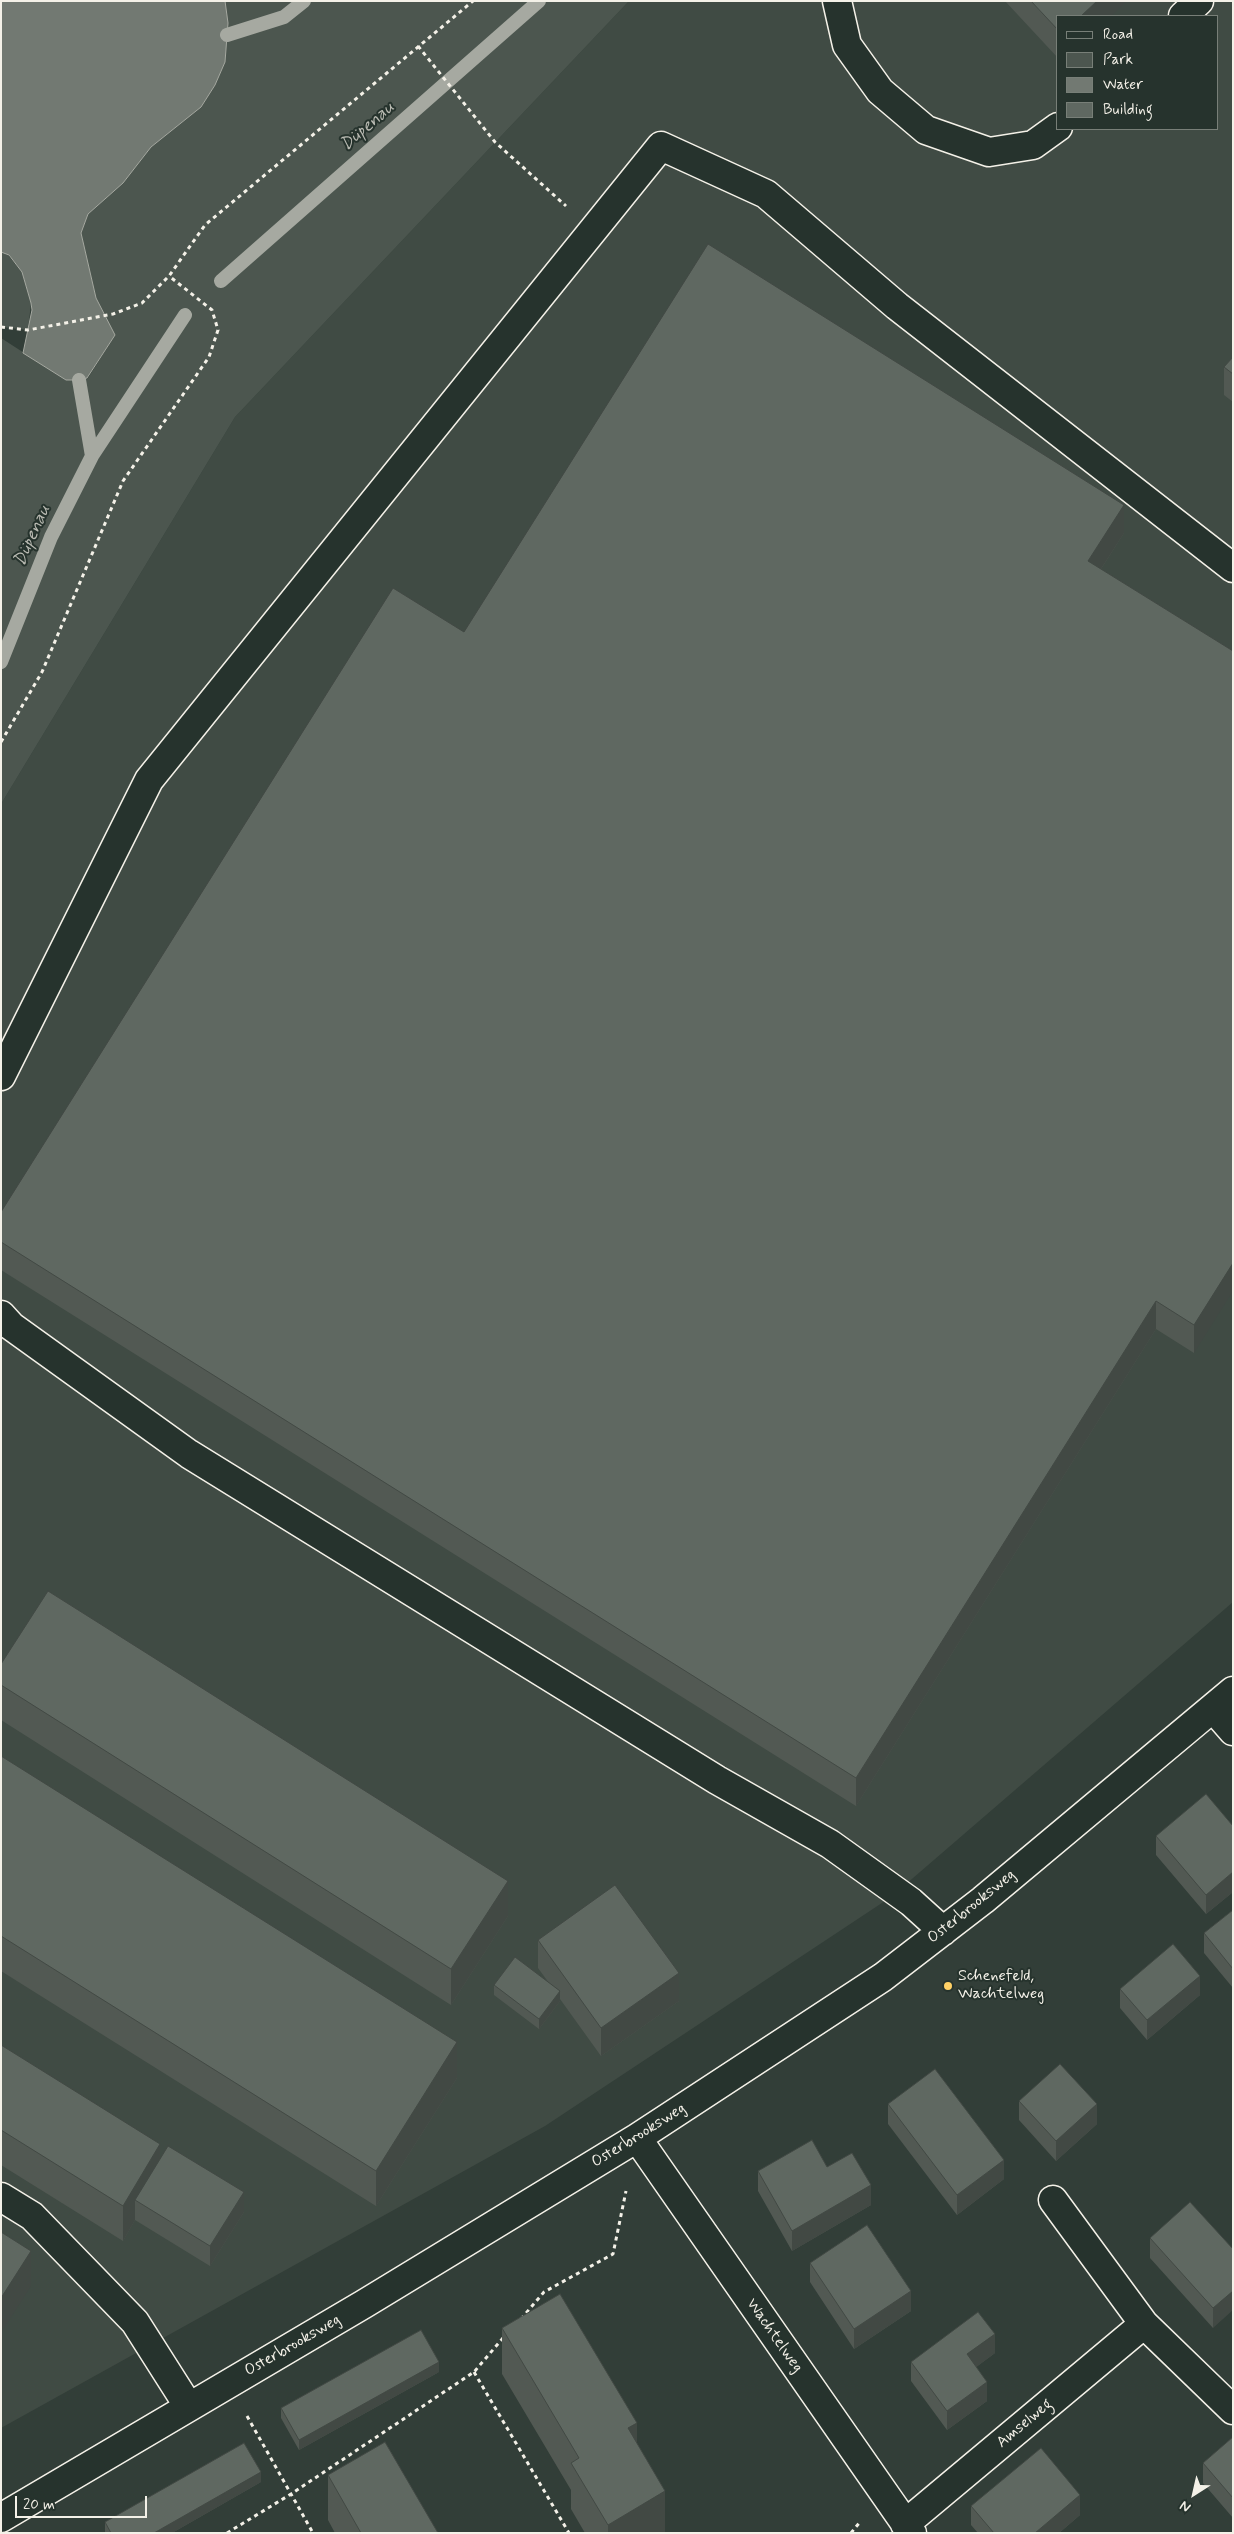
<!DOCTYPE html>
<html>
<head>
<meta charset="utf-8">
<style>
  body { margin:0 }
  #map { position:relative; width:1234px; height:2534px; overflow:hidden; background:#323e38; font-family:Mynerve,sans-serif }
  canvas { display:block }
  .frame { position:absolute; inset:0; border:2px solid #f4f1e8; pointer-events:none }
  .legend { position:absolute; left:1056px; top:15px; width:162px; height:115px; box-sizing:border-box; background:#26332d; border:1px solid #787f78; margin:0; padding:6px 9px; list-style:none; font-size:15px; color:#f4f1e8 }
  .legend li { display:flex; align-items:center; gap:10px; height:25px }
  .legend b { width:25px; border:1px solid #787f78 }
  .north { position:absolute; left:1169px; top:2469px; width:50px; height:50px; -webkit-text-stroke:4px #26332d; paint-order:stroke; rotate:215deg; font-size:14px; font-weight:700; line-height:20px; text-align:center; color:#f4f1e8 }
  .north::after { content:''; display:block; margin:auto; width:18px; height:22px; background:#f4f1e8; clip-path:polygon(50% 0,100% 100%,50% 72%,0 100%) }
  .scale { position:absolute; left:15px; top:2496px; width:132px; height:22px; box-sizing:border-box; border:2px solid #f4f1e8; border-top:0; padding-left:6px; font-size:15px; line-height:18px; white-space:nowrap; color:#f4f1e8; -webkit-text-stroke:4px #26332d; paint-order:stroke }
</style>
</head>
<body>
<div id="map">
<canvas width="1234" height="2534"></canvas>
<div class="frame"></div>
<ul class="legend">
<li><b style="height:6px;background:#26332d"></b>Road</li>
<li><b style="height:14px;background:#4c564f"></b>Park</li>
<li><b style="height:14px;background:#727972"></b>Water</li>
<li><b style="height:14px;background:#5f6861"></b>Building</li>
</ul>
<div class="north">N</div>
<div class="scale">20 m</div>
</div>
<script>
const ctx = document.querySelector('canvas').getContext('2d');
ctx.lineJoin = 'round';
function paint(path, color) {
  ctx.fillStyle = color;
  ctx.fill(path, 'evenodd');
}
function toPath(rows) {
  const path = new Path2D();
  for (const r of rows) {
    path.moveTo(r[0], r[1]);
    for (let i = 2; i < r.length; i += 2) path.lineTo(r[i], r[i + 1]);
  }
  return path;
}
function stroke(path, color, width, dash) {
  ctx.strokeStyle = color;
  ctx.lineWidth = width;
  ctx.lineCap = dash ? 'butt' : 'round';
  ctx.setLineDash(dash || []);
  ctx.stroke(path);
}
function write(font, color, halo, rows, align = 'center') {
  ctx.font = font + ' Mynerve,sans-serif';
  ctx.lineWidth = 4;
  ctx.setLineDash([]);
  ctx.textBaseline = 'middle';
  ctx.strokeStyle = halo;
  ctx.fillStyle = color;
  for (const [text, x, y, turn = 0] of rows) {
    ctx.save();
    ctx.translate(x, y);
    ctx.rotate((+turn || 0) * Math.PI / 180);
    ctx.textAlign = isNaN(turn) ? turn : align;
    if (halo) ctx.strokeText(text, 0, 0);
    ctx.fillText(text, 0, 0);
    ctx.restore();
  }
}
const built = toPath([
  [629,1,1233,1,1233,1602,891,1897,545,2126,1,2428,1,804,235,417],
  [1058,16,1218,16,1218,129,1058,129]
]);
const green = toPath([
  [225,1,629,1,235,417,1,804,1,338,66,380,88,378,115,335,96,298,81,233,88,214,123,183,151,147,201,107,215,85,225,62,228,23],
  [1,252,8,255,22,272,31,303,28,330,1,327]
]);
const water = toPath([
  [1,1,225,1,228,23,225,62,215,85,201,107,151,147,123,183,88,214,81,233,96,298,115,335,87,378,79,380,66,380,23,353,32,310,31,303,22,272,9,255,1,252,1,1]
]);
const stream = toPath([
  [227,35,284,17,304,1],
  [221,281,539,1],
  [92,456,185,315],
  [1,662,51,537,92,456,79,380]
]);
const path = toPath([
  [418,46,495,142,566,206],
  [1,327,28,330,113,314,142,303,169,276,205,225,473,1],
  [1,742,42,672,123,481,209,357,218,330,212,310,169,276],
  [521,2319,544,2292,613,2254,626,2191],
  [474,2372,569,2533],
  [247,2416,313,2533],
  [227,2533,291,2494,474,2372,503,2338],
  [851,2533,860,2522]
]);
const minor = toPath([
  [837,1,847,45,880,91,926,130,989,152,1033,145,1058,127],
  [1183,16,1199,1],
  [1,1076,149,780,661,146,766,194,897,306,1233,568],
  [1,1315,11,1326,189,1454,717,1780,830,1844,911,1902,943,1931],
  [1213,1708,1233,1731],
  [637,2138,912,2533],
  [1,2197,32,2216,135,2322,189,2407],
  [1053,2200,1144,2324,1233,2410],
  [1,2518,364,2304,637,2138,883,1977,983,1900,1233,1691],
  [905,2524,1144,2324]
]);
const wall = toPath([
  [1005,1,1127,1,1058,16,1058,58],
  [1233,357,1233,402,1224,395,1224,367],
  [1124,533,1101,569,1233,651,1194,1353,1156,1329,856,1806,1,1270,1,1212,464,632],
  [1,1664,508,1916,451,2005,1,1720],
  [1,1756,457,2078,376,2206,1,1971],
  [1233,1826,1233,1892,1206,1914,1156,1855,1156,1836],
  [1233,1910,1233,1988,1204,1953,1204,1933],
  [538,1940,679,2001,601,2056,560,1999,560,2001,539,2029,494,1995,494,1985,549,1983,538,1968],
  [1120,1989,1200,1995,1147,2040,1120,2008],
  [1,2045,160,2159,244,2212,210,2266,135,2220,123,2241,1,2165],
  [1019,2101,1097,2124,1056,2161,1019,2120],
  [888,2104,1004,2179,957,2215,888,2124],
  [827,2167,871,2205,792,2251,758,2191,758,2171],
  [1150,2238,1233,2249,1213,2328,1150,2258],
  [810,2263,911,2311,854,2349,810,2282],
  [502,2328,665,2533,585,2533,571,2509,571,2490,502,2374],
  [995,2353,976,2367,987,2401,947,2430,911,2381,911,2362],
  [439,2372,299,2450,281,2418,281,2408],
  [1233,2437,1233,2518,1203,2483,1203,2463],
  [328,2475,438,2533,335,2533,328,2520],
  [261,2482,172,2533,105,2533,105,2522],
  [971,2506,1080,2515,1059,2533,978,2533,971,2525]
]);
const shadedWall = toPath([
  [1097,1,1127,1,1111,16,1081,16],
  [1124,505,1124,533,1088,589,1088,561],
  [1233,1263,1233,1291,1194,1353,1194,1325],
  [1156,1301,1156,1329,856,1806,856,1778],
  [1233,1872,1233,1892,1206,1914,1206,1895],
  [508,1881,508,1916,451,2005,451,1969],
  [679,1973,679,2001,601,2056,601,2028],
  [1200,1976,1200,1995,1147,2040,1147,2020],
  [560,1991,560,2001,539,2029,539,2019],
  [457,2042,457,2078,376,2206,376,2171],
  [1097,2104,1097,2124,1056,2161,1056,2141],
  [160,2144,160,2179,135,2200,135,2220,123,2241,123,2206],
  [1004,2160,1004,2179,957,2215,957,2195],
  [871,2185,871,2205,792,2251,792,2231],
  [244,2192,244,2212,210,2266,210,2246],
  [31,2251,31,2286,1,2333,1,2298],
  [911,2291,911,2311,854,2349,854,2329],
  [1233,2291,1233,2310,1213,2328,1213,2308],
  [995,2334,995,2353,967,2374,967,2354],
  [439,2362,439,2372,299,2450,299,2440],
  [987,2382,987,2401,947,2430,947,2411],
  [637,2423,637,2468,628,2428],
  [261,2472,261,2482,172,2533,154,2533],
  [665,2491,665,2533,608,2533,608,2525],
  [1080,2495,1080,2515,1059,2533,1035,2533]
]);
const building = toPath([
  [1031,1,1097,1,1081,16,1058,16,1058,30,1031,1],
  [708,244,1124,505,1088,561,1233,651,1233,1263,1194,1325,1156,1301,856,1778,1,1242,1,1212,393,588,464,632,708,244],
  [1233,357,1233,374,1224,367,1233,357],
  [48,1591,508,1881,451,1969,1,1685,1,1664,48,1591],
  [1,1756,457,2042,376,2171,1,1936,1,1756],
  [1206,1794,1233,1826,1233,1872,1206,1895,1156,1836,1206,1794],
  [615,1885,679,1973,601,2028,538,1940,615,1885],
  [1233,1910,1233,1969,1204,1933,1233,1910],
  [1173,1944,1200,1976,1147,2020,1120,1989,1173,1944],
  [515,1957,560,1991,539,2019,494,1985,515,1957],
  [1,2045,160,2144,123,2206,1,2130,1,2045],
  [1060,2064,1097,2104,1056,2141,1019,2101,1060,2064],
  [935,2069,1004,2160,957,2195,888,2104,935,2069],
  [812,2140,827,2167,852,2153,871,2185,792,2231,758,2171,812,2140],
  [168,2146,244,2192,210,2246,135,2200,168,2146],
  [1190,2202,1233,2249,1233,2291,1213,2308,1150,2238,1190,2202],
  [867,2225,911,2291,854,2329,810,2263,867,2225],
  [1,2232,31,2251,1,2298,1,2232],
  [560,2294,637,2423,628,2428,665,2491,608,2525,571,2463,579,2458,502,2328,560,2294],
  [978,2312,995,2334,967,2354,987,2382,947,2411,911,2362,978,2312],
  [421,2330,439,2362,299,2440,281,2408,421,2330],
  [1233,2437,1233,2498,1203,2463,1233,2437],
  [385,2442,438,2533,361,2533,328,2475,385,2442],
  [244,2443,261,2472,154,2533,111,2533,105,2522,244,2443],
  [1041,2448,1080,2495,1035,2533,994,2533,971,2506,1041,2448]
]);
const markers = [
  [948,1986,5,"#ffd166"]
];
const streetNames = [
  ["Osterbrooksweg",972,1907,-39],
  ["Osterbrooksweg",639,2136,-32],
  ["Wachtelweg",774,2336,55],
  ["Osterbrooksweg",293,2346,-30],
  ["Amselweg",1025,2424,-40]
];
const poiNames = [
  ["Schenefeld,",958,1977],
  ["Wachtelweg",958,1995]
];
const waterNames = [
  ["Düpenau",368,127,-41],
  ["Düpenau",33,536,-66]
];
paint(built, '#404b44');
paint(green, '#4c564f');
paint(water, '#727972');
stroke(water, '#a6a9a1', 1);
stroke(stream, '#a6a9a1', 14);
stroke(minor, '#f4f1e8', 31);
stroke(path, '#f4f1e8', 3, [4, 4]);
stroke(minor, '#26332d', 28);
paint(wall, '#525953');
paint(shadedWall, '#424944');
paint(building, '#5f6861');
stroke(building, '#424944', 1);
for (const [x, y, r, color] of markers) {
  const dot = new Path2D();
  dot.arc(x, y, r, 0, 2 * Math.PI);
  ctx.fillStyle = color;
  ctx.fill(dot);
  stroke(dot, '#26332d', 2);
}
write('16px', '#f4f1e8', '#26332d', streetNames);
write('16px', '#f4f1e8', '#26332d', poiNames, 'left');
write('italic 18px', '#babbb3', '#26332d', waterNames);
</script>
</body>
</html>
